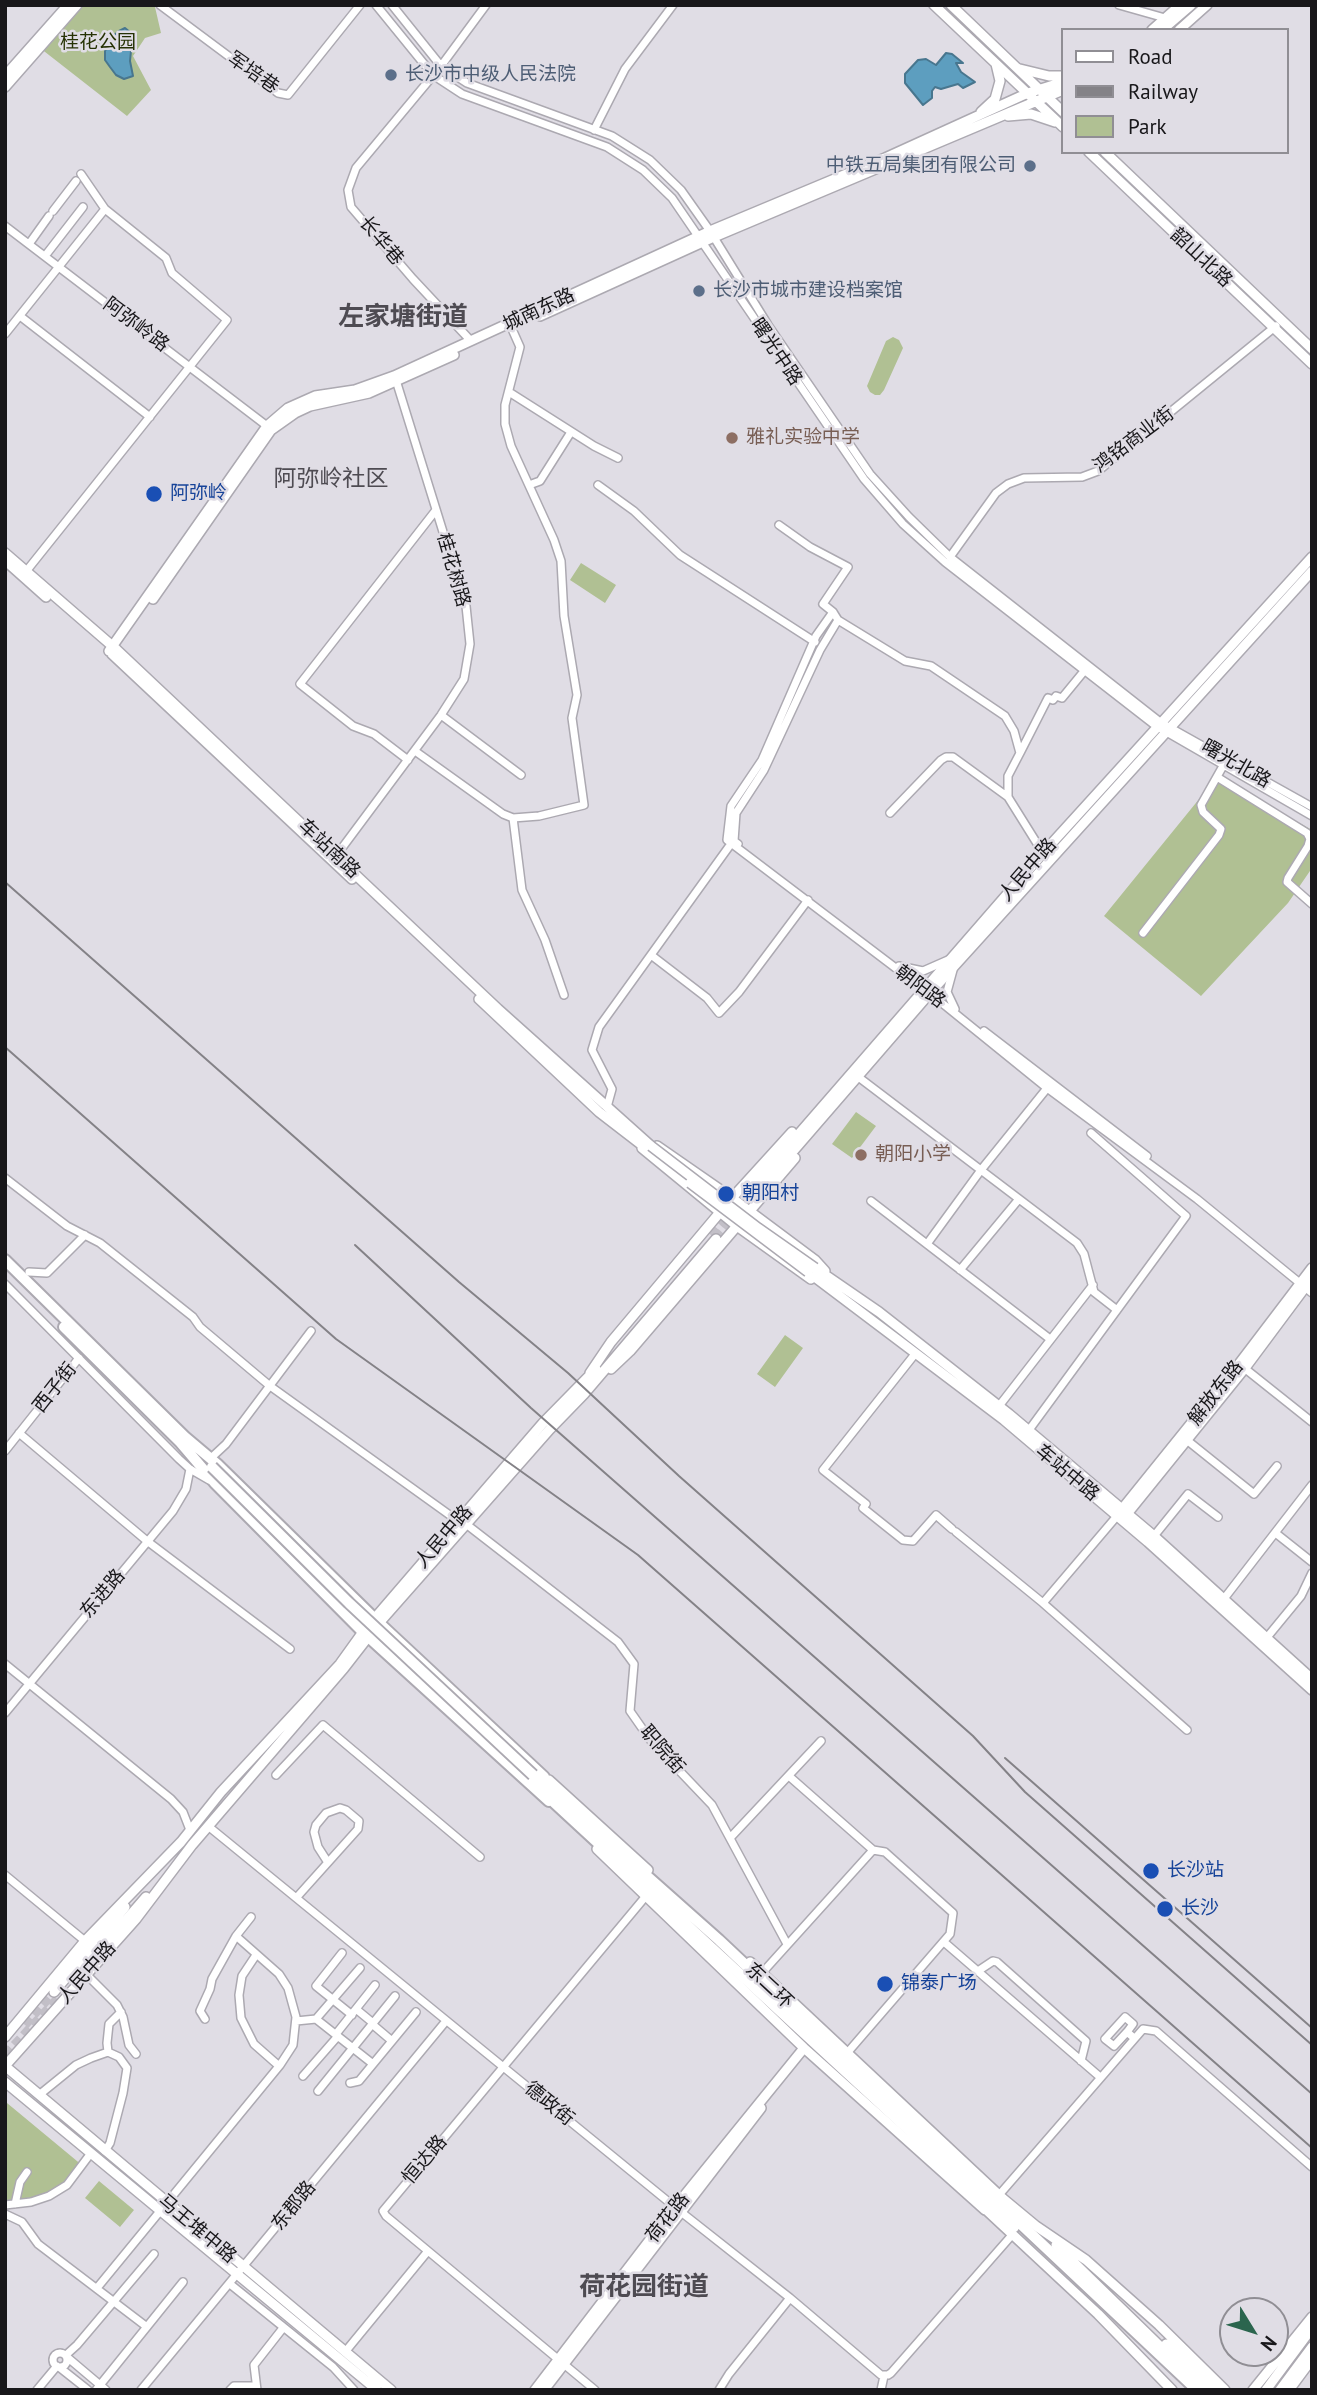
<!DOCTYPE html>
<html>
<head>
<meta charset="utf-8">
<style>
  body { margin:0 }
  #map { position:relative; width:1317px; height:2395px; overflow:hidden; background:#e0dde5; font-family:"PT Sans",sans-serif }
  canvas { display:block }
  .frame { position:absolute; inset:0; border:7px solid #18171a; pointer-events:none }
  .legend { position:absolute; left:1061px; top:28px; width:228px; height:126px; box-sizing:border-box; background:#e0dde5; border:2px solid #908e94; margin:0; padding:9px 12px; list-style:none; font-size:21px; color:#18171a }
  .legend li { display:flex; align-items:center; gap:14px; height:35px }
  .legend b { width:35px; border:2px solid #908e94 }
  .north { position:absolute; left:1219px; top:2297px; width:70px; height:70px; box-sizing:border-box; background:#e0dde5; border:2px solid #908e94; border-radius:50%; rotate:128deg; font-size:19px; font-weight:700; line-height:28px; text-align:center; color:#18171a }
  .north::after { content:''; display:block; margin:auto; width:24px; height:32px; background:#2b654e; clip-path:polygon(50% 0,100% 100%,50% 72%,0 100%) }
</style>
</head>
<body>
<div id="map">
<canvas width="1317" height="2395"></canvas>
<div class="frame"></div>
<ul class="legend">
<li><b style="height:9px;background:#fff"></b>Road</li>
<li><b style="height:9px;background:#848287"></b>Railway</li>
<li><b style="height:19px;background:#b0c093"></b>Park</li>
</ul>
<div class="north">N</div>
</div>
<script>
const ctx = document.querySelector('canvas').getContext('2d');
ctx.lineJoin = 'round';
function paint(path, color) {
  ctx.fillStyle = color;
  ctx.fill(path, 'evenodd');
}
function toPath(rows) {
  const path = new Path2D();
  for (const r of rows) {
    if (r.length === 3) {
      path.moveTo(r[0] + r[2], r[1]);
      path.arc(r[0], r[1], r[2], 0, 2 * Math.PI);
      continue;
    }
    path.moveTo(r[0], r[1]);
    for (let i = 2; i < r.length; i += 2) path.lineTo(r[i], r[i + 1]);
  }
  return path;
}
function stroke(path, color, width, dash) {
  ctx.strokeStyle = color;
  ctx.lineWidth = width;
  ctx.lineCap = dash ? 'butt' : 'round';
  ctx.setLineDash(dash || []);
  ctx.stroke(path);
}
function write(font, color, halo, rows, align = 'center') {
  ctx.font = font + ' "PT Sans","Noto Sans SC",sans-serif';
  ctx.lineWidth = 5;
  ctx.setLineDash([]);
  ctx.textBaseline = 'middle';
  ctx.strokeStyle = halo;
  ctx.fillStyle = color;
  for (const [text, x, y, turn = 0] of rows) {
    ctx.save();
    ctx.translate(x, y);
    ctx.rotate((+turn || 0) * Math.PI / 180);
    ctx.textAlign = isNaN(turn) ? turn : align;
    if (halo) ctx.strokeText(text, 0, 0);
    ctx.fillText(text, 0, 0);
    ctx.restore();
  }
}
const green = toPath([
  [83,5,152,5,155,7,161,33,145,38,133,56,151,90,127,116,40,48],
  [893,337,899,340,903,348,884,390,880,395,875,395,870,392,867,386,886,341],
  [581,563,616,585,605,603,570,580],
  [1217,777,1312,830,1312,868,1288,903,1201,996,1104,916],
  [856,1112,876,1126,852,1158,832,1144],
  [785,1335,803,1348,775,1387,757,1374],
  [7,2103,83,2166,52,2198,5,2203],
  [99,2181,134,2210,120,2227,85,2198]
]);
const water = toPath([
  [125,28,131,33,132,41,130,61,133,76,124,79,116,75,110,67,105,60,105,51,111,38,119,31,125,28],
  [946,53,952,54,963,63,956,63,961,72,975,82,963,88,958,84,941,89,935,87,932,91,932,98,923,105,905,83,905,74,918,60,926,59,936,65,946,53]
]);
const majorTunnel = toPath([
  [711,1235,751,1189],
  [716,1239,756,1194],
  [25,2025,54,1992],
  [5,2055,60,1996]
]);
const minor = toPath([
  [160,5,278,93,288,95,360,5],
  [376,5,433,75,462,94,607,147,643,170,672,198,864,479,903,524,945,562,1156,726,1312,816],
  [392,5,441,66,467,83,612,136,650,160,681,190,710,231,768,325,870,474,909,517,950,557,1160,722,1312,807],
  [1119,5,1165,18],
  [594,130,625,69,673,5],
  [53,211,76,181],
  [5,226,267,426],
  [29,244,49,216],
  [45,256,83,207],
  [20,316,150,417],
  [5,334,105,209],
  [471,341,413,279,351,207,348,190,356,168,441,66,486,5],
  [509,392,594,446,618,458],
  [529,485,540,481,571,432],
  [598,485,634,511,680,555,815,642],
  [779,525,810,547,848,567,823,604,833,612,838,620,905,661,931,666,1005,716,1014,731,1020,753,1008,776,1008,797,1043,853],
  [950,557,996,493,1008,484,1024,478,1082,477,1098,471,1276,326],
  [24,574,227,320,172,273,166,258,105,209,81,174],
  [833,612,816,636,762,760,731,806,727,840,947,1007,1047,1088,1197,1199,1312,1293],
  [441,715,521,775],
  [415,751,503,814,513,818,539,816,584,805,572,718,577,695,564,616,561,561,554,540,511,446,505,424,505,405,520,347,512,329],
  [1020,753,1048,698,1053,700,1056,696,1062,698,1085,670],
  [408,760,374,734,353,726,300,684,436,510],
  [1217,777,1307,833,1310,839,1308,846,1288,878,1287,882,1312,904],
  [890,813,941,760,946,757,953,757,1008,797],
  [513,818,522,890,545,940,564,995],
  [738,844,734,841,736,813,764,770,820,650,838,620],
  [336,856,441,715,464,679,470,644,466,606,395,377],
  [1143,933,1219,835,1221,829,1203,812,1201,805,1223,766],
  [651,955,707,998,719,1013,739,992,808,900],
  [899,966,923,971,948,960],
  [953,970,947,992,955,1009],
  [984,1031,1147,1156],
  [861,1079,1077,1243,1084,1254,1094,1292,1117,1310,1186,1216,1091,1133],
  [607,1107,612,1089,592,1050,599,1027,733,841],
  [5,1178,67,1226,100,1243,193,1317,200,1327,270,1386,458,1521],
  [871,1201,1050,1339],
  [927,1244,981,1170,1048,1087],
  [960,1270,1019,1199],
  [29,1272,47,1273,85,1235],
  [5,1284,179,1459,190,1469,209,1480],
  [915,1354,823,1470,866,1504,863,1508,903,1540,913,1541,936,1515,952,1529],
  [1243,1367,1312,1422],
  [999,1406,1093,1285],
  [1029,1430,1117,1310],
  [19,1433,147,1541,290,1649],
  [1183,1437,1254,1494,1277,1466],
  [5,1451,79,1358],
  [211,1458,226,1444,311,1331],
  [466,1524,618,1642,634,1664,630,1711,651,1741,712,1805,787,1944],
  [956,1532,1043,1603,1117,1516],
  [1278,1535,1312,1562],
  [1154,1536,1188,1494,1218,1517],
  [1223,1600,1312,1485],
  [1043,1603,1187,1730],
  [1264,1641,1301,1596,1312,1573],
  [5,1664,171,1799,183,1812,190,1830],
  [5,1713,173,1511,186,1489,190,1469],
  [276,1775,323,1725,480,1857],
  [790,1777,873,1850,885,1852,953,1913,950,1934,848,2052],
  [208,1826,681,2212,790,2298,881,2375,888,2375,891,2373,1012,2235],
  [730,1838,821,1741],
  [5,1875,85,1941],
  [297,1897,358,1829,359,1821,346,1810,340,1808,326,1813,316,1825,314,1832,318,1847,327,1861],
  [944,1942,1100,2077],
  [342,1953,316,1986,352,2015],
  [256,1955,242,1976,239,1995,241,2018,254,2044,279,2066],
  [978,1971,993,1961,997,1962,1086,2041,1081,2061],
  [762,1973,873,1850],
  [86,1974,117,2005,123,2017,129,2045,136,2054],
  [356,2009,373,2023],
  [205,2019,200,2011,210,1989,212,1979,236,1936,251,1917],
  [316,2019,373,2064],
  [296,2021,316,2019,360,1968],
  [1127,2032,1114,2046,1105,2039,1125,2017,1133,2024,1127,2032,1134,2038],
  [336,2034,375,1985],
  [392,2041,416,2012],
  [108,2052,107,2043,109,2024,121,2012],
  [303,2076,338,2036],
  [350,2083,359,2081,392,2041,372,2024],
  [318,2091,395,1996],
  [39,2095,76,2065,91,2058,108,2052,119,2057,127,2068,123,2093,110,2143,105,2151],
  [999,2195,1143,2029,1156,2031,1312,2167],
  [15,2204,20,2182,27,2172],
  [5,2205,31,2202,49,2196,67,2185,91,2153],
  [5,2214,22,2222,38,2244,147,2327],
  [230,2284,333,2367,354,2390],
  [97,2288,280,2065,293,2045,296,2017,288,1988,279,1974,236,1936],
  [345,2352,428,2251],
  [60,2360,7],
  [66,2355,77,2345,154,2254],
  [67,2357,106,2390],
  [59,2367,88,2390],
  [37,2390,57,2366],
  [96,2390,183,2282],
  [141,2390,446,2021],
  [230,2390,234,2386,256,2386],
  [257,2390,254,2365,283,2328],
  [595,2390,386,2216,383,2211,646,1896],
  [719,2390,729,2374,790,2298],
  [881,2390,884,2376]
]);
const major = toPath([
  [934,5,1063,127],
  [951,5,1063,112],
  [1152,30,1180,5],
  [1162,30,1191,5],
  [1179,30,1207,5],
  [1020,69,1049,76,1063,76],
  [5,76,68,5],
  [5,87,77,5],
  [981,112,995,99,1000,81,996,64],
  [1008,116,1031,114,1055,122],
  [1089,152,1312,364],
  [1105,152,1312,349],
  [540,316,714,237,1063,90],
  [5,553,117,650,498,1009,651,1146],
  [9,564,46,597],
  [153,599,271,430,295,413,310,406,369,393,454,355],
  [109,651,267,426,288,408,315,396,355,390,394,376,710,231,885,158,1028,93,1063,82],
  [112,654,352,879],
  [479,999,599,1112,647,1149],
  [657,1146,732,1198,815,1260,825,1271],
  [642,1148,737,1226,811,1279],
  [751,1189,1043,853,1312,557],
  [756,1194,929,994,1312,571],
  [815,1268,879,1312,1009,1414,1154,1536,1312,1679],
  [808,1272,1004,1420,1148,1542,1312,1690],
  [611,1369,630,1351,795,1158],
  [590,1373,611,1342,732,1198,792,1132],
  [1118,1514,1239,1364,1312,1268],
  [1127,1514,1245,1368,1312,1278],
  [549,1780,648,1870],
  [597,1849,804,2048,985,2210],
  [100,1950,146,1897],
  [750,1962,999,2195],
  [54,1992,125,1907],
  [5,2037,85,1941,181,1842,221,1792,340,1664,363,1632,480,1496,543,1423,596,1369],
  [5,2066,136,1919,192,1845,344,1668,379,1623,550,1429,584,1394,716,1239],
  [5,2066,391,2390],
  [5,2082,377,2390],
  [995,2192,1036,2226,1086,2260,1159,2325,1225,2390],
  [982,2206,1098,2314,1172,2390],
  [1056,2245,1205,2390],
  [1166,2344,1216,2390],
  [535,2390,675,2207,804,2048],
  [544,2390,761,2108],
  [1253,2390,1312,2317],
  [1266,2390,1312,2328],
  [1280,2390,1312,2347],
  [1289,2390,1312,2359]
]);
const highway = toPath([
  [5,1260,190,1442],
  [64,1327,184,1446],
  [185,1437,217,1464,379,1623,544,1777],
  [180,1442,215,1483,363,1632,549,1801],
  [533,1775,719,1940,1197,2390],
  [545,1794,1014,2227]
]);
const rail = toPath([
  [5,882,459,1282,568,1373,679,1476,973,1736,1025,1792,1312,2045],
  [5,1047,336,1339,638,1555,1312,2148],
  [355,1245,531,1408,1312,2094],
  [1005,1758,1312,2028]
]);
const majorBridge = toPath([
  [651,1146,758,1228,815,1268],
  [690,1183,808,1272]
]);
const highwayBridge = toPath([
  [212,1467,349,1603,533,1775]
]);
const markers = [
  [391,75,7,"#5c6f8a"],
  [1030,166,7,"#5c6f8a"],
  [699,291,7,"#5c6f8a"],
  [732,438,7,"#8d6e63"],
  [154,494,9,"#1a4fb4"],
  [861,1155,7,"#8d6e63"],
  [726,1194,9,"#1a4fb4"],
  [1151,1871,9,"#1a4fb4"],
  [1165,1909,9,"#1a4fb4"],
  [885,1984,9,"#1a4fb4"]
];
const parkNames = [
  ["桂花公园",98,43]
];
const streetNames = [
  ["军培巷",253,73,35],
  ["长华巷",381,241,50],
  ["韶山北路",1201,258,43],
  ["城南东路",539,310,-25],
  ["阿弥岭路",136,325,37],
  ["曙光中路",776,352,56],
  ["鸿铭商业街",1134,440,-37],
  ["桂花树路",453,570,74],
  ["曙光北路",1236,764,30],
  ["车站南路",329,849,43],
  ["人民中路",1028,870,-49],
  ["朝阳路",920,987,37],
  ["西子街",55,1388,-52],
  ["解放东路",1216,1393,-52],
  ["车站中路",1067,1473,40],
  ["人民中路",444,1537,-49],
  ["东进路",103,1594,-50],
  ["职院街",662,1750,49],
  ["人民中路",87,1973,-48],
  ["东二环",769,1986,43],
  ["德政街",549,2104,39],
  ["恒达路",425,2160,-50],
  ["东郡路",294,2206,-51],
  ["荷花路",668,2218,-52],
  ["马王堆中路",197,2229,40]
];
const serviceNames = [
  ["长沙市中级人民法院",405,75],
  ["中铁五局集团有限公司",1016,166,"right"],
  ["长沙市城市建设档案馆",713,291]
];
const educationNames = [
  ["雅礼实验中学",746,438],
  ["朝阳小学",875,1155]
];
const transitNames = [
  ["阿弥岭",170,494],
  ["朝阳村",742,1194],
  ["长沙站",1167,1871],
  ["长沙",1181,1909],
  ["锦泰广场",901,1984]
];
const quarterNames = [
  ["阿弥岭社区",331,479]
];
const districtNames = [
  ["左家塘街道",403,318],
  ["荷花园街道",644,2288]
];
paint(green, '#b0c093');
paint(water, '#5d9ebf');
stroke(water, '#48768e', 2);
stroke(majorTunnel, '#c2bfc7', 9, [9, 4.5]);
stroke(minor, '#aca9b1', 10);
stroke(major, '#aca9b1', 12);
stroke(highway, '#aca9b1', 14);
stroke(minor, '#fff', 7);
stroke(major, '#fff', 9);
stroke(highway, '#fff', 10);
stroke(rail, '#848287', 2);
stroke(majorBridge, '#aca9b1', 12, []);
stroke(highwayBridge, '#aca9b1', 14, []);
stroke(majorBridge, '#fff', 9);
stroke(highwayBridge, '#fff', 10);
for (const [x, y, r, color] of markers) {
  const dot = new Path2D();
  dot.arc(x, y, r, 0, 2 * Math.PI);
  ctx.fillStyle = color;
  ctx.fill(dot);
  stroke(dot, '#e0dde5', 2.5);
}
write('19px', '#263205', '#e0dde5', parkNames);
write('19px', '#18171a', '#e0dde5', streetNames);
write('19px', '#4e5e75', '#e0dde5', serviceNames, 'left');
write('19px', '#785e54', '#e0dde5', educationNames, 'left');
write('19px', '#164399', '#e0dde5', transitNames, 'left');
write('23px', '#4e4b52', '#e0dde5', quarterNames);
write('bold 26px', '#4e4b52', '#e0dde5', districtNames);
</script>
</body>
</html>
